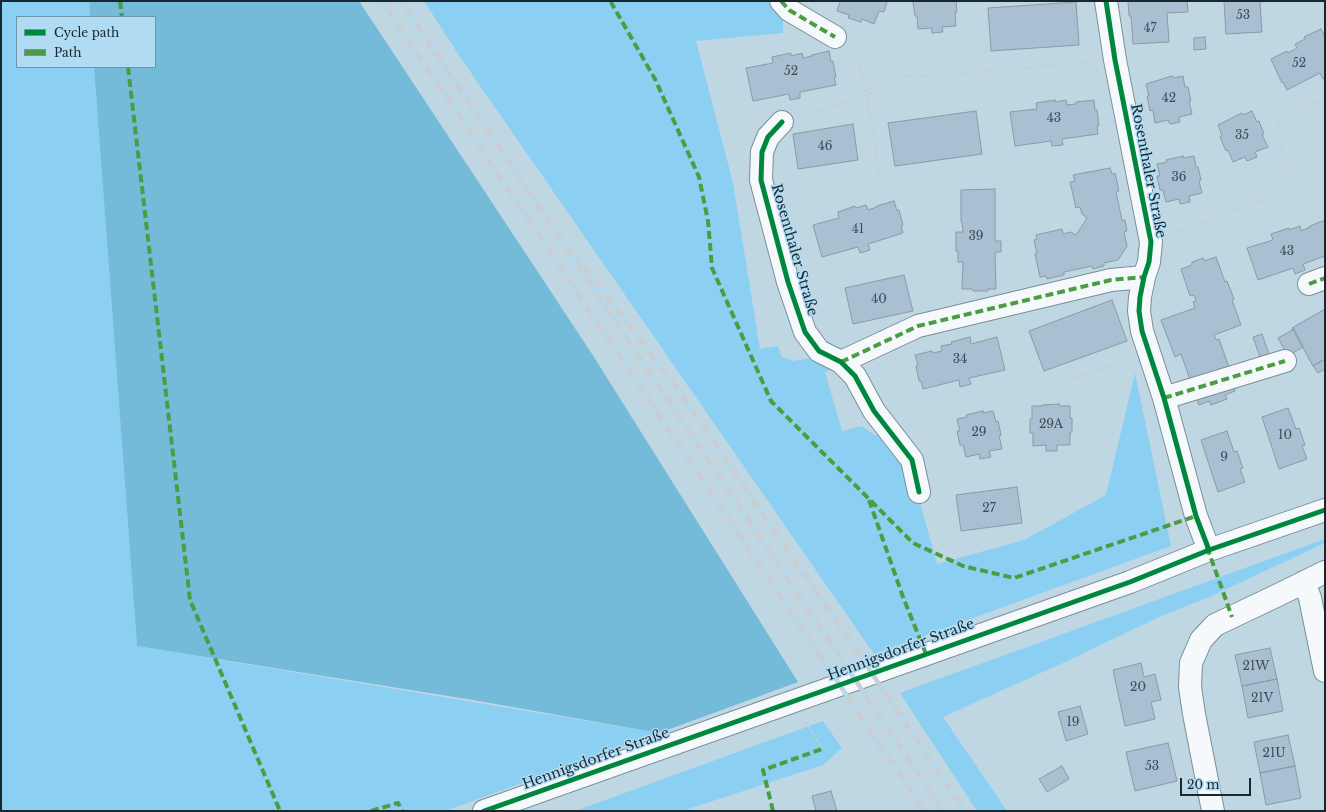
<!DOCTYPE html>
<html>
<head>
<meta charset="utf-8">
<style>
  body { margin:0 }
  #map { position:relative; width:1326px; height:812px; overflow:hidden; background:#bfd6e3; font-family:"Libre Baskerville",serif }
  canvas { display:block }
  .frame { position:absolute; inset:0; border:2px solid #162730; pointer-events:none }
  .legend { position:absolute; left:16px; top:16px; width:140px; height:52px; box-sizing:border-box; background:#b0dbf2; border:1px solid #7293a4; margin:0; padding:5px 7px; list-style:none; font-size:12px; color:#162730 }
  .legend li { display:flex; align-items:center; gap:8px; height:20px }
  .legend b { width:20px; border:1px solid #7293a4 }
  .scale { position:absolute; left:1180px; top:778px; width:71px; height:18px; box-sizing:border-box; border:2px solid #162730; border-top:0; padding-left:5px; font-size:12px; line-height:14px; white-space:nowrap; color:#162730; -webkit-text-stroke:3px #b0dbf2; paint-order:stroke }
</style>
</head>
<body>
<div id="map">
<canvas width="1326" height="812"></canvas>
<div class="frame"></div>
<ul class="legend">
<li><b style="height:5px;background:#00873e"></b>Cycle path</li>
<li><b style="height:5px;background:#4b9c42"></b>Path</li>
</ul>
<div class="scale">20 m</div>
</div>
<script>
const ctx = document.querySelector('canvas').getContext('2d');
ctx.lineJoin = 'round';
function paint(path, color) {
  ctx.fillStyle = color;
  ctx.fill(path, 'evenodd');
}
function toPath(rows) {
  const path = new Path2D();
  for (const r of rows) {
    path.moveTo(r[0], r[1]);
    for (let i = 2; i < r.length; i += 2) path.lineTo(r[i], r[i + 1]);
  }
  return path;
}
function stroke(path, color, width, dash) {
  ctx.strokeStyle = color;
  ctx.lineWidth = width;
  ctx.lineCap = dash ? 'butt' : 'round';
  ctx.setLineDash(dash || []);
  ctx.stroke(path);
}
function write(font, color, halo, rows, align = 'center') {
  ctx.font = font + ' "Libre Baskerville",serif';
  ctx.lineWidth = 3;
  ctx.setLineDash([]);
  ctx.textBaseline = 'middle';
  ctx.strokeStyle = halo;
  ctx.fillStyle = color;
  for (const [text, x, y, turn = 0] of rows) {
    ctx.save();
    ctx.translate(x, y);
    ctx.rotate((+turn || 0) * Math.PI / 180);
    ctx.textAlign = isNaN(turn) ? turn : align;
    if (halo) ctx.strokeText(text, 0, 0);
    ctx.fillText(text, 0, 0);
    ctx.restore();
  }
}
const green = toPath([
  [1,1,89,1,90,17,17,17,17,67,94,67,137,646,659,733,445,811,1,811],
  [424,1,783,1,783,33,696,41,733,183,760,349,778,346,782,357,793,361,824,356,842,366,825,372,842,431,862,426,874,435,886,436,912,474,937,564,1024,540,1106,495,1135,373,1171,546,874,654,460,57],
  [1325,539,1325,543,1209,597,1159,617,1065,662,943,717,1007,811,977,811,900,693],
  [823,721,842,748,823,765,682,811,575,811]
]);
const forest = toPath([
  [89,1,359,1,592,354,798,682,659,733,473,700,137,646,94,67,155,67,155,17,90,17]
]);
const building = toPath([
  [839,1,884,1,887,2,884,12,879,11,874,24,862,19,861,22,848,18,849,15,837,11,840,2,839,1],
  [916,1,956,1,957,12,955,12,956,26,942,27,943,32,932,33,932,28,918,29,917,16,915,16,913,2,916,1],
  [1128,1,1187,1,1188,12,1167,13,1169,42,1133,44,1131,16,1129,16,1128,1],
  [1224,1,1260,1,1262,32,1226,34,1224,1],
  [1076,2,1079,45,991,51,988,8,1076,2],
  [1321,29,1324,35,1325,34,1325,78,1323,79,1320,73,1287,90,1283,82,1282,83,1271,59,1287,51,1288,53,1297,48,1295,44,1305,39,1304,37,1321,29],
  [1205,37,1206,49,1194,50,1194,38,1205,37],
  [829,51,831,62,833,61,836,77,834,77,836,85,800,92,800,98,790,100,789,94,753,101,746,68,773,63,772,57,791,53,791,56,802,53,803,58,812,56,812,55,829,51],
  [1172,76,1173,78,1183,76,1185,87,1188,87,1191,101,1189,101,1192,114,1179,117,1180,122,1170,124,1168,120,1155,123,1153,110,1150,111,1147,96,1149,96,1146,84,1172,76],
  [1055,100,1055,102,1066,100,1067,105,1076,104,1076,102,1094,100,1095,110,1097,110,1099,126,1097,126,1098,134,1062,139,1063,145,1052,146,1051,141,1015,146,1010,112,1037,109,1036,103,1055,100],
  [976,111,982,154,895,166,888,123,976,111],
  [1252,111,1257,122,1259,121,1264,134,1262,135,1268,147,1255,152,1257,157,1247,161,1245,157,1233,162,1228,150,1226,151,1220,137,1222,136,1218,125,1242,113,1243,115,1252,111],
  [853,124,858,160,798,169,793,134,853,124],
  [1183,156,1183,158,1194,156,1196,167,1198,167,1201,180,1199,181,1202,193,1189,196,1190,202,1180,204,1179,199,1166,202,1163,190,1160,190,1157,176,1160,176,1157,164,1167,162,1166,160,1183,156],
  [1110,168,1112,174,1115,173,1119,191,1116,192,1122,220,1125,220,1127,231,1124,232,1127,246,1118,260,1104,263,1104,266,1093,269,1092,266,1064,272,1064,275,1047,279,1046,276,1040,277,1035,254,1037,253,1034,240,1037,239,1036,235,1062,229,1063,234,1071,232,1076,235,1087,218,1082,214,1080,207,1076,208,1070,182,1075,181,1073,175,1110,168],
  [995,189,995,241,1001,241,1001,252,995,252,996,289,988,289,988,291,973,291,972,289,962,289,963,262,958,262,958,251,956,251,956,232,963,232,962,223,961,222,961,190,995,189],
  [894,201,897,211,899,210,903,225,901,226,903,233,868,244,870,250,860,253,858,247,822,257,813,225,839,218,838,212,855,206,856,208,866,205,868,210,877,207,877,206,894,201],
  [1325,220,1325,256,1303,264,1305,270,1295,274,1293,268,1258,280,1247,248,1273,240,1271,234,1289,228,1289,230,1300,226,1301,231,1310,227,1310,226,1325,220],
  [1216,257,1225,282,1227,281,1234,299,1232,300,1241,325,1214,335,1216,340,1219,339,1230,370,1227,371,1235,391,1225,395,1227,399,1211,405,1209,401,1199,405,1181,354,1175,357,1161,320,1195,308,1193,302,1196,301,1194,295,1190,296,1181,269,1192,265,1192,262,1203,258,1204,261,1216,257],
  [904,275,913,311,853,324,845,288,904,275],
  [1112,300,1127,341,1044,371,1029,331,1112,300],
  [1325,309,1325,359,1313,366,1292,328,1325,309],
  [1294,329,1303,347,1288,356,1278,338,1294,329],
  [1262,334,1269,354,1260,357,1253,337,1262,334],
  [970,337,971,344,997,337,1005,370,969,378,971,384,960,387,959,380,923,389,921,381,919,381,916,366,918,365,915,355,932,351,933,353,942,351,941,346,952,344,951,342,970,337],
  [1325,359,1325,369,1318,373,1313,366,1325,359],
  [1059,404,1059,406,1070,406,1070,418,1072,418,1072,432,1070,432,1070,445,1057,445,1057,451,1046,451,1046,445,1033,446,1033,433,1030,433,1030,419,1032,419,1032,406,1042,406,1042,405,1059,404],
  [1288,408,1296,429,1299,428,1305,445,1302,446,1307,459,1279,469,1262,417,1288,408],
  [983,411,983,413,993,411,996,422,998,421,1001,435,999,436,1002,449,989,451,991,457,980,459,979,454,966,457,963,445,960,445,957,431,960,431,957,419,967,417,966,415,983,411],
  [1227,431,1234,452,1237,451,1243,468,1240,469,1245,482,1218,492,1201,440,1227,431],
  [1017,487,1022,523,961,531,956,495,1017,487],
  [1270,648,1277,679,1242,686,1235,655,1270,648],
  [1141,663,1144,677,1155,674,1161,700,1151,702,1155,719,1125,726,1113,670,1141,663],
  [1277,679,1283,711,1248,718,1242,686,1277,679],
  [1080,706,1088,734,1066,741,1058,712,1080,706],
  [1288,735,1295,766,1260,773,1254,742,1288,735],
  [1168,743,1177,781,1135,791,1126,752,1168,743],
  [1062,766,1069,779,1047,792,1039,779,1062,766],
  [1295,766,1301,798,1266,805,1260,773,1295,766],
  [831,791,837,811,816,811,812,796,831,791]
]);
const path = toPath([
  [852,52,855,56,861,71,869,107,880,176],
  [861,71,888,77,931,76,1092,62],
  [803,115,867,96,888,77],
  [1172,234,1270,197,1276,191,1286,162,1277,132,1278,123,1284,116,1325,99],
  [1072,378,1128,361],
  [1301,378,1313,380,1325,374],
  [806,722,822,749]
]);
const minor = toPath([
  [781,1,789,10,835,37],
  [1106,1,1115,60,1151,242,1149,262,1144,277,1140,297,1139,311,1142,331,1164,398,1196,516,1209,550],
  [782,122,768,137,762,152,761,180,788,282,805,332,819,351,841,362,855,376,874,411,912,460,919,492],
  [1309,284,1325,278],
  [841,362,918,326,1111,280,1144,277],
  [1164,398,1285,361],
  [1304,582,1310,598,1325,671],
  [484,811,1130,582,1209,550,1325,510],
  [1213,811,1194,714,1190,687,1191,663,1201,640,1215,625,1274,597,1325,572]
]);
const rail = toPath([
  [382,1,924,811],
  [401,1,943,811],
  [579,259,675,386,831,613,965,811]
]);
const quiet = toPath([
  [120,1,122,17],
  [611,1,612,4,655,79,699,177,708,221,712,268,771,401,913,543,963,566,1014,578,1196,516],
  [781,1,789,10,835,37],
  [128,67,190,600,280,811],
  [1309,284,1325,278],
  [841,362,918,326,1111,280,1144,277],
  [1164,398,1285,361],
  [869,500,903,597,926,654],
  [1207,547,1232,617],
  [371,811,398,803,402,811],
  [773,811,763,770,822,749]
]);
const cycleway = toPath([
  [1106,1,1115,60,1151,242,1149,262,1144,277,1140,297,1139,311,1142,331,1164,398,1196,516,1209,550],
  [782,122,768,137,762,152,761,180,788,282,805,332,819,351,841,362,855,376,874,411,912,460,919,492],
  [484,811,1130,582,1209,550,1325,510]
]);
const numberNames = [
  ["53",1243,16],
  ["47",1150,29],
  ["52",1299,64],
  ["52",791,72],
  ["42",1169,99],
  ["43",1054,119],
  ["35",1242,136],
  ["46",825,147],
  ["36",1179,178],
  ["41",858,230],
  ["39",976,237],
  ["43",1287,252],
  ["40",879,300],
  ["34",960,360],
  ["29A",1051,425],
  ["29",979,433],
  ["10",1285,436],
  ["9",1224,458],
  ["27",989,509],
  ["21W",1256,667],
  ["20",1138,688],
  ["21V",1262,699],
  ["19",1073,723],
  ["21U",1274,754],
  ["53",1152,767]
];
const streetNames = [
  ["Rosenthaler Straße",1148,171,79],
  ["Rosenthaler Straße",794,250,74],
  ["Hennigsdorfer Straße",901,650,-20],
  ["Hennigsdorfer Straße",596,759,-20]
];
paint(green, '#8bd0f2');
paint(forest, '#74bad9');
paint(building, '#a9bfd2');
stroke(building, '#8b9aa5', 1);
stroke(minor, '#7c8e98', 24);
stroke(path, '#c6cdd0', 2.5, [2, 3]);
stroke(minor, '#f5f9fb', 22);
stroke(rail, '#c8ced3', 4.5);
stroke(rail, '#b0dbf2', 3, [9]);
stroke(quiet, '#4b9c42', 4, [8, 4]);
stroke(cycleway, '#00873e', 5);
write('12px', '#3b4d58', null, numberNames);
write('14px', '#162730', '#b0dbf2', streetNames);
</script>
</body>
</html>
